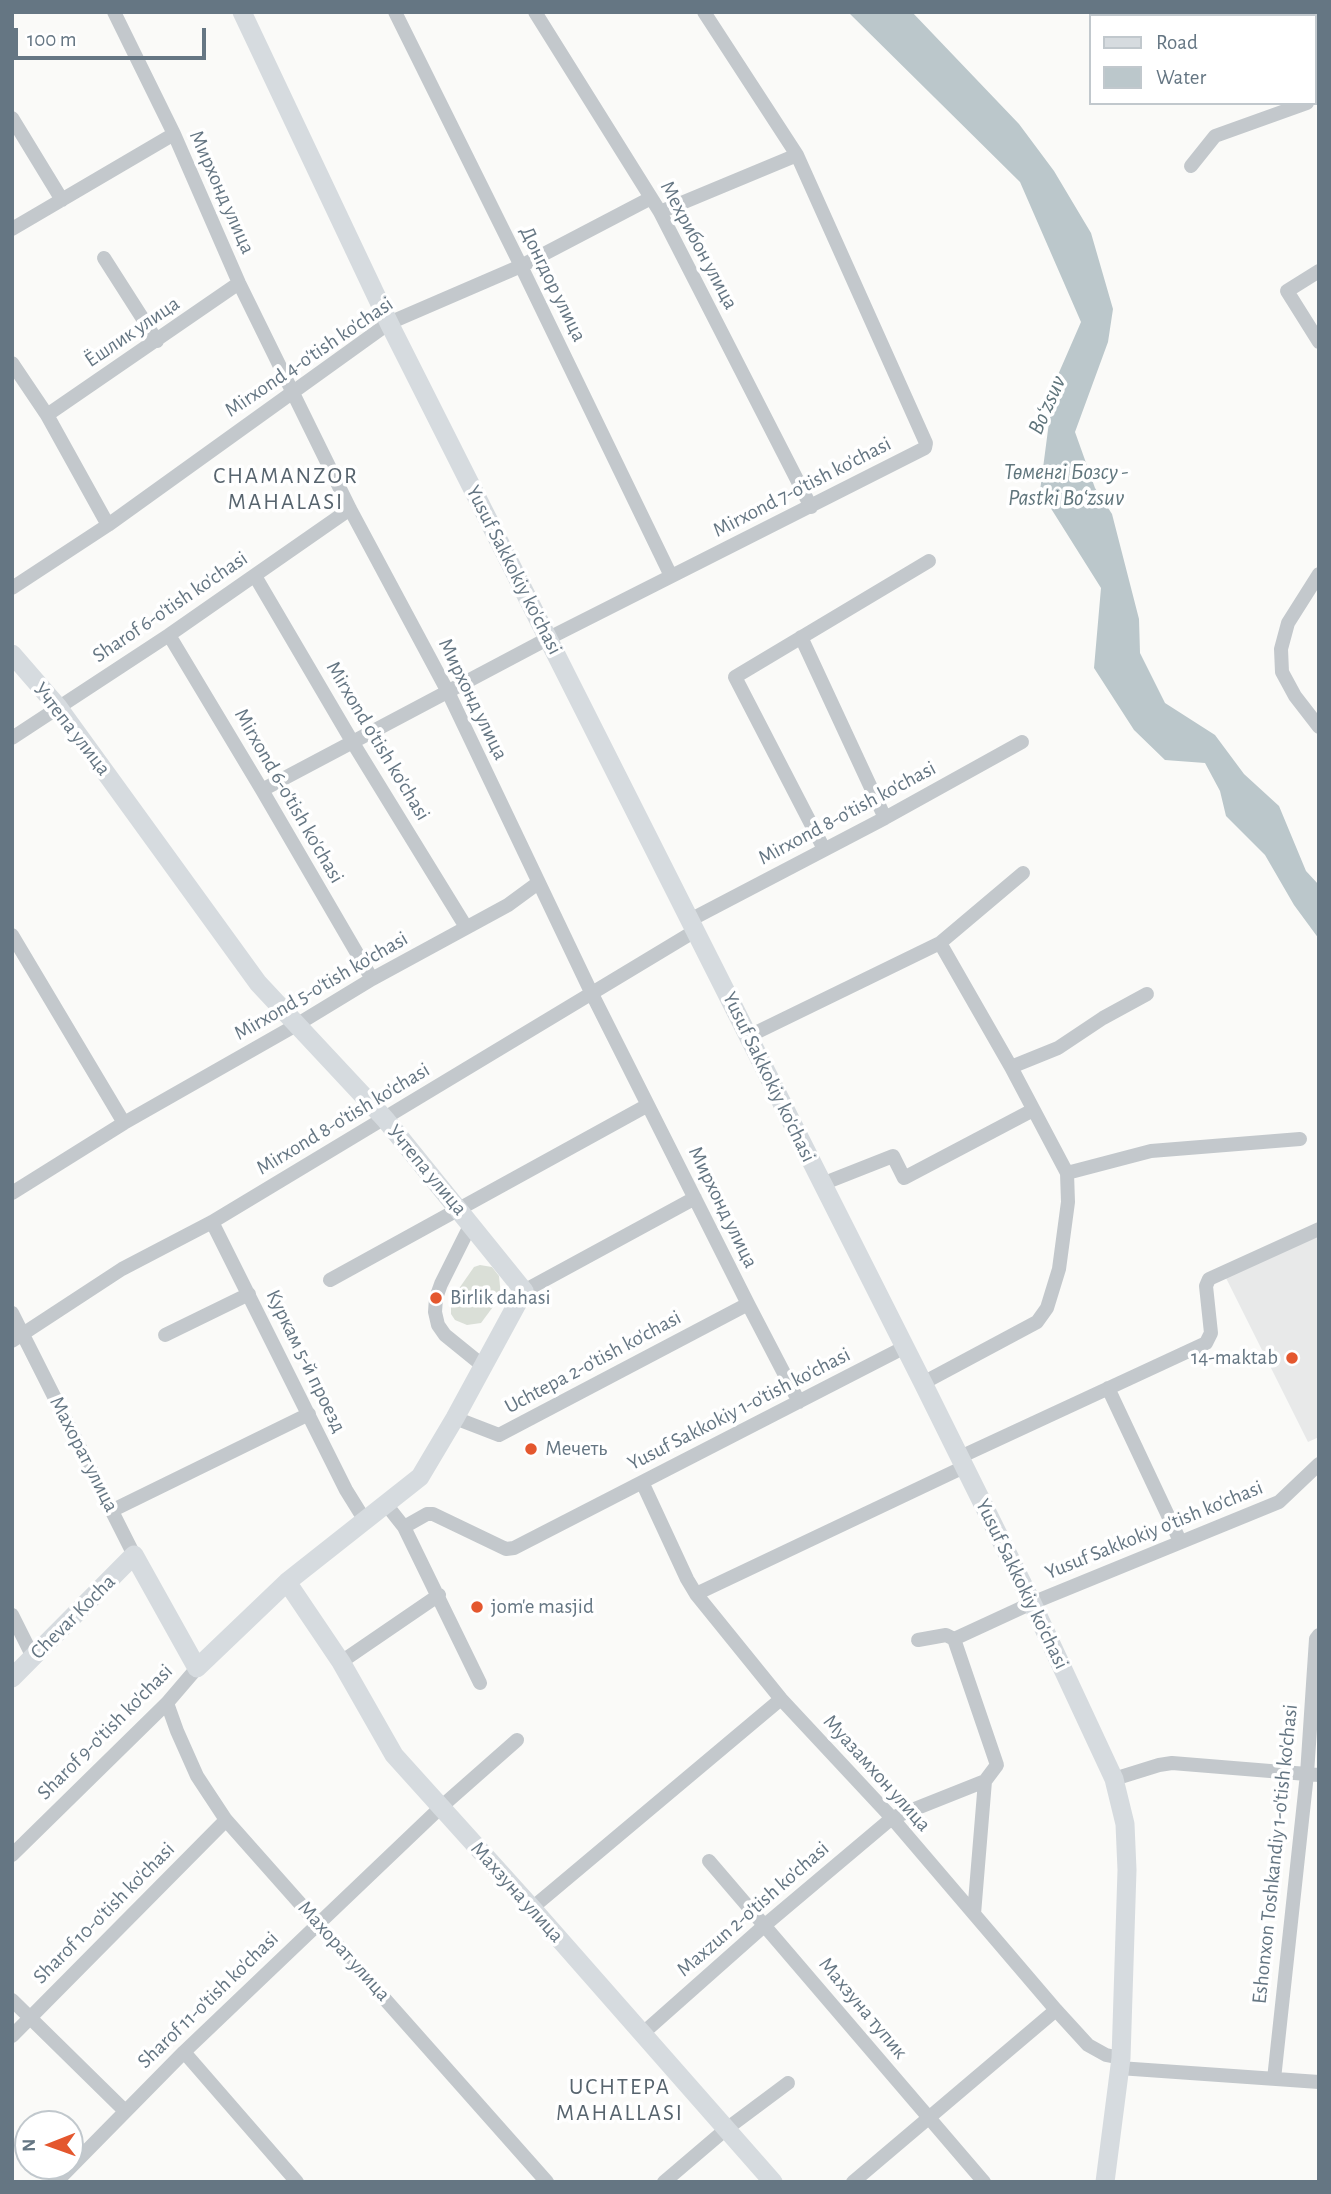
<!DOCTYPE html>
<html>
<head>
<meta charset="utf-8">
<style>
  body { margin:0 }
  #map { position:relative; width:1331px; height:2194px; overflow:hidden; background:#fafaf8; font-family:"Alegreya Sans",sans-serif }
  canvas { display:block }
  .frame { position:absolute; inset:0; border:14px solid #657683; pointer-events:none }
  .legend { position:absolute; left:1089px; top:14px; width:228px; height:91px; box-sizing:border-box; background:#fff; border:2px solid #c1c8cd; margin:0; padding:9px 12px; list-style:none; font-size:21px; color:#657683 }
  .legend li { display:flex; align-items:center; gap:14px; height:35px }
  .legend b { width:35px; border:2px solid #c1c8cd }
  .north { position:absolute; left:14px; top:2110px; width:70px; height:70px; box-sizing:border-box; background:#fff; border:2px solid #c1c8cd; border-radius:50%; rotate:269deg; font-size:19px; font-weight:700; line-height:28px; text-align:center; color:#657683 }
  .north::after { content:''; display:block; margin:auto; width:24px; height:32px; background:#e4572e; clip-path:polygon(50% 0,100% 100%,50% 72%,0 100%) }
  .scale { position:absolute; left:14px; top:28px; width:192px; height:32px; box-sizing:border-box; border:4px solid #657683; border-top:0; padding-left:9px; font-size:21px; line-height:24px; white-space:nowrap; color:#657683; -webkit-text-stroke:5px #fff; paint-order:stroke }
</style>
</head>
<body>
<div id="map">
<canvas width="1331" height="2194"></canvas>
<div class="frame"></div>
<ul class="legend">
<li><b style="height:9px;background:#d6dbdf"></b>Road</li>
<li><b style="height:19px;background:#bbc7cb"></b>Water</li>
</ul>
<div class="north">N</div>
<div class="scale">100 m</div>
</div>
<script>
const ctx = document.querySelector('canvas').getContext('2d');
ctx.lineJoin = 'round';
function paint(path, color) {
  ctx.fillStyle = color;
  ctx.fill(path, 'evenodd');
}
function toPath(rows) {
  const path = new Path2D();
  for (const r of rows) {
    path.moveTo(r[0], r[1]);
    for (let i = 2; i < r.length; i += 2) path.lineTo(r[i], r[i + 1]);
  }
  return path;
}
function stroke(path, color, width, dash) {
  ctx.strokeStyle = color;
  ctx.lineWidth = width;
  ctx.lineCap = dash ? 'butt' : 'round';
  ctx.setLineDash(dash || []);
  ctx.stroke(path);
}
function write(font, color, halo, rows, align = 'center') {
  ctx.font = font + ' "Alegreya Sans",sans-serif';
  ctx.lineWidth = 7;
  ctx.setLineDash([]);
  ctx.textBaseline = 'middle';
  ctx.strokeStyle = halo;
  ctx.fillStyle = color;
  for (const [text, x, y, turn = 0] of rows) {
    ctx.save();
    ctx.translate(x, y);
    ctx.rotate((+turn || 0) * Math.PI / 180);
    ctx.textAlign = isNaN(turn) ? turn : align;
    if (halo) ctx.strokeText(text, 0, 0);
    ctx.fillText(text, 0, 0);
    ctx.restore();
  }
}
const built = toPath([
  [1319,1234,1319,1437,1308,1442,1226,1278]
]);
const green = toPath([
  [480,1265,492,1267,499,1276,501,1296,481,1323,467,1325,455,1320,451,1314,451,1300,474,1267]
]);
const water = toPath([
  [848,12,912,12,1019,124,1054,171,1091,233,1113,309,1108,342,1075,432,1095,488,1112,514,1139,619,1140,653,1165,703,1215,735,1244,774,1279,806,1306,871,1319,885,1319,939,1294,905,1265,855,1226,816,1220,791,1205,763,1165,760,1134,730,1094,668,1101,588,1040,491,1054,384,1081,322,1020,182]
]);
const street = toPath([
  [114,12,174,134,239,283,292,391,350,509,448,692,591,992,748,1304,799,1402],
  [395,12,521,266,671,576],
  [535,12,660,212,811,507],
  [12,118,62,200],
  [1191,166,1215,136,1307,103],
  [660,212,797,155],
  [12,229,174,134],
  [104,258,157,341],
  [1319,271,1287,291,1319,342],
  [12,363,47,415,108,525],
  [47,415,239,283],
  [1319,574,1288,623,1281,649,1282,672,1295,696,1319,727],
  [255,576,353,743,466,927],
  [12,588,108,525,389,323,521,266,651,198],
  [169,635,262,790,372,979],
  [801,637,885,818],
  [12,738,169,635,350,509],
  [262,790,549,638,925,448,926,443,797,155,704,12],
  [824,849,735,677,929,561],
  [690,920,885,818,1022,742],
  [12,935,124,1123],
  [749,1036,940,943,1023,873],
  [1011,1067,1058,1048,1103,1018,1147,994],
  [1067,1173,1151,1151,1300,1139],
  [822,1184,893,1156,904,1178,1033,1110],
  [12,1193,124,1123,298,1024,372,979,508,905,538,883],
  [212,1222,346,1490,364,1519],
  [471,1224,441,1284,436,1298,435,1312,438,1325,445,1335,482,1365],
  [330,1280,648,1105],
  [524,1291,695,1198],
  [12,1313,134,1555],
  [165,1335,249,1294],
  [12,1341,122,1269,212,1222,695,931],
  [923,1383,1037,1322,1047,1308,1059,1269,1068,1202,1067,1173,1011,1067,940,943],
  [1108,1388,1180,1541],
  [455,1418,499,1435,748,1304],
  [960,1457,1206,1343,1211,1333,1206,1286,1209,1279,1319,1229],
  [642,1482,687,1579,696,1594,781,1699,892,1818,1056,2010,1088,2045,1106,2055,1121,2058],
  [385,1503,404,1527,480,1683],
  [113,1510,309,1414],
  [404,1527,427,1514,433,1514,506,1549,514,1548,905,1347],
  [696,1594,964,1467],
  [12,1615,33,1657],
  [954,1639,997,1765,985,1781,974,1914],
  [918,1640,946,1635,954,1639,1032,1603,1279,1502,1319,1464],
  [341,1662,439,1595],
  [167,1703,177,1731,197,1776,226,1820,547,2182],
  [1114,1779,1159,1765,1172,1763,1319,1775],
  [12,1855,167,1703,197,1668],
  [709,1861,984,2182],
  [532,1908,781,1699],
  [12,2000,124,2110],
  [642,2034,765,1925,892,1818,985,1781],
  [12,2036,226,1820],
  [184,2052,297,2182],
  [1119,2068,1319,2082],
  [1274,2079,1307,1774,1316,1639,1319,1635],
  [56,2182,184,2052,441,1807,517,1740],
  [664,2182,725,2130,788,2083],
  [853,2182,1056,2010]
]);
const secondary = toPath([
  [242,12,389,323,923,1383,1032,1603,1114,1779,1125,1824,1127,1870,1121,2058,1105,2182],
  [12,654,58,707,258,983,385,1119,524,1291,455,1418,420,1477,287,1582,197,1668,134,1555,12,1678],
  [287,1582,341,1662,394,1755,532,1908,773,2182]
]);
const markers = [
  [436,1298,7,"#e4572e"],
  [1292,1358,7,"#e4572e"],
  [531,1449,7,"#e4572e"],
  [477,1607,7,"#e4572e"]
];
const streetNames = [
  ["Мирхонд улица",222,192,66],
  ["Мехрибон улица",699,245,62],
  ["Донгдор улица",553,284,64],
  ["Ёшлик улица",132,332,-34],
  ["Mirxond 4-o'tish ko'chasi",309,357,-34],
  ["Mirxond 7-o'tish ko'chasi",802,487,-27],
  ["Yusuf Sakkokiy ko'chasi",514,570,63],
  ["Sharof 6-o'tish ko'chasi",170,607,-34],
  ["Мирхонд улица",473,699,64],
  ["Учтепа улица",72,729,52],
  ["Mirxond o'tish ko'chasi",378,741,59],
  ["Mirxond 6-o'tish ko'chasi",289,796,60],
  ["Mirxond 8-o'tish ko'chasi",847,813,-28],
  ["Mirxond 5-o'tish ko'chasi",321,986,-30],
  ["Yusuf Sakkokiy ko'chasi",769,1077,64],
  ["Mirxond 8-o'tish ko'chasi",343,1119,-31],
  ["Учтепа улица",427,1170,50],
  ["Мирхонд улица",723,1207,64],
  ["Куркам 5-й проезд",306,1361,64],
  ["Uchtepa 2-o'tish ko'chasi",593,1362,-28],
  ["Yusuf Sakkokiy 1-o'tish ko'chasi",739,1409,-27],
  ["Махорат улица",84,1454,63],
  ["Yusuf Sakkokiy o'tish ko'chasi",1154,1530,-22],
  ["Yusuf Sakkokiy ko'chasi",1022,1584,64],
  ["Chevar Kocha",73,1617,-45],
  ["Sharof 9-o'tish ko'chasi",105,1732,-45],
  ["Муазамхон улица",877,1773,48],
  ["Eshonxon Toshkandiy 1-o'tish ko'chasi",1275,1854,-84],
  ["Махзуна улица",517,1892,48],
  ["Maxzun 2-o'tish ko'chasi",753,1909,-41],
  ["Sharof 10-o'tish ko'chasi",104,1913,-45],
  ["Махорат улица",344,1951,48],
  ["Sharof 11-o'tish ko'chasi",208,2000,-44],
  ["Махзуна тупик",863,2008,50]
];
const poiNames = [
  ["Birlik dahasi",450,1298],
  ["14-maktab",1278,1358,"right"],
  ["Мечеть",545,1449],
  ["jom'e masjid",491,1607]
];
const waterNames = [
  ["Boʻzsuv",1047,405,-66],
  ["Төменгі Бозсу -",1066,472],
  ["Pastki Boʻzsuv",1066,498]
];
const neighbourhoodNames = [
  ["CHAMANZOR",286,476],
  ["MAHALASI",286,502],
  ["UCHTEPA",620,2087],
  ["MAHALLASI",620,2113]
];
paint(built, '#e8e9e9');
paint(green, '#dadfd7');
paint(water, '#bbc7cb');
stroke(street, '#c3c8cc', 14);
stroke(secondary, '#d6dbdf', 19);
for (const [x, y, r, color] of markers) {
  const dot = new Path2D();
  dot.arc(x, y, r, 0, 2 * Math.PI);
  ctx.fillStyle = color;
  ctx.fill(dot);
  stroke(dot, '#fff', 2.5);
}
write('21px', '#657683', '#fff', streetNames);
write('21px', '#657683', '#fff', poiNames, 'left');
write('italic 23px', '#60757c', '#fff', waterNames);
ctx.letterSpacing = '2px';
write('23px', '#57646e', '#fff', neighbourhoodNames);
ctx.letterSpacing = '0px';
</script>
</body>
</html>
